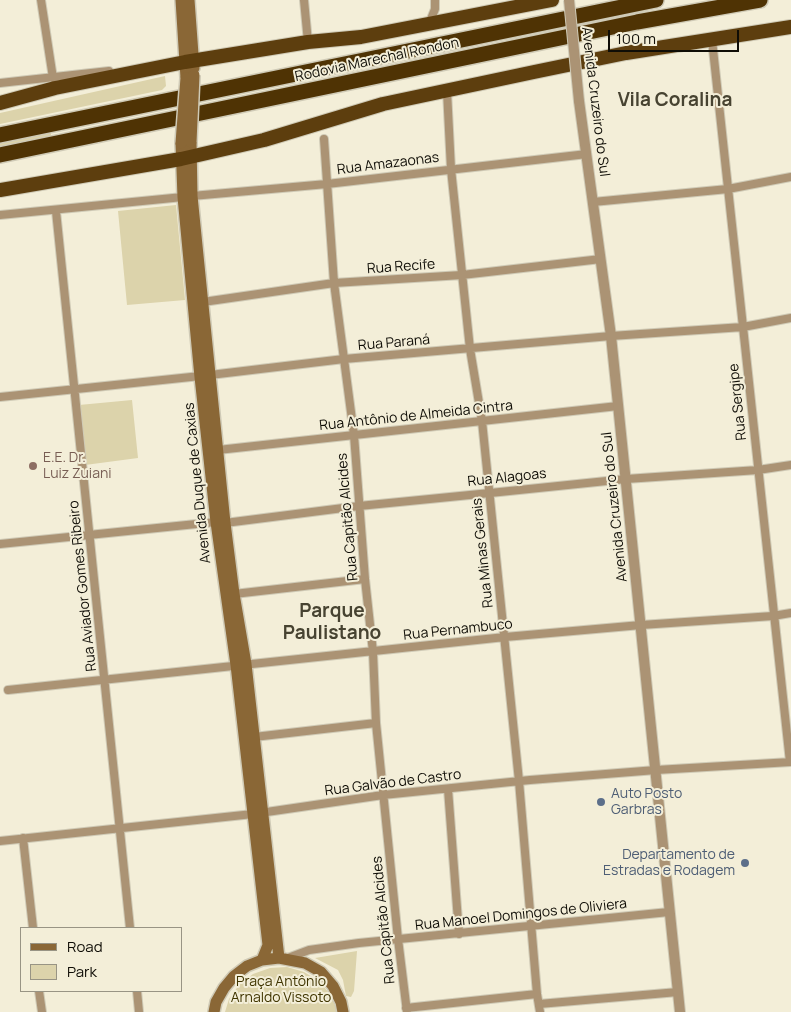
<!DOCTYPE html>
<html>
<head>
<meta charset="utf-8">
<style>
  body { margin:0 }
  #map { position:relative; width:791px; height:1012px; overflow:hidden; background:#f3eed8; font-family:Manrope,sans-serif }
  canvas { display:block }
  .legend { position:absolute; left:20px; top:927px; width:162px; height:65px; box-sizing:border-box; background:#f3eed8; border:1px solid #989484; margin:0; padding:6px 9px; list-style:none; font-size:15px; color:#0f0d06 }
  .legend li { display:flex; align-items:center; gap:10px; height:25px }
  .legend b { width:25px; border:1px solid #989484 }
  .scale { position:absolute; left:608px; top:30px; width:131px; height:22px; box-sizing:border-box; border:2px solid #0f0d06; border-top:0; padding-left:6px; font-size:15px; line-height:18px; white-space:nowrap; color:#0f0d06; -webkit-text-stroke:4px #f3eed8; paint-order:stroke }
</style>
</head>
<body>
<div id="map">
<canvas width="791" height="1012"></canvas>
<ul class="legend">
<li><b style="height:6px;background:#8a6736"></b>Road</li>
<li><b style="height:14px;background:#dcd3ab"></b>Park</li>
</ul>
<div class="scale">100 m</div>
</div>
<script>
const ctx = document.querySelector('canvas').getContext('2d');
ctx.lineJoin = 'round';
function paint(path, color) {
  ctx.fillStyle = color;
  ctx.fill(path, 'evenodd');
}
function toPath(rows) {
  const path = new Path2D();
  for (const r of rows) {
    path.moveTo(r[0], r[1]);
    for (let i = 2; i < r.length; i += 2) path.lineTo(r[i], r[i + 1]);
  }
  return path;
}
function stroke(path, color, width, dash) {
  ctx.strokeStyle = color;
  ctx.lineWidth = width;
  ctx.lineCap = dash ? 'butt' : 'round';
  ctx.setLineDash(dash || []);
  ctx.stroke(path);
}
function write(font, color, halo, rows, align = 'center') {
  ctx.font = font + ' Manrope,sans-serif';
  ctx.lineWidth = 4;
  ctx.setLineDash([]);
  ctx.textBaseline = 'middle';
  ctx.strokeStyle = halo;
  ctx.fillStyle = color;
  for (const [text, x, y, turn = 0] of rows) {
    ctx.save();
    ctx.translate(x, y);
    ctx.rotate((+turn || 0) * Math.PI / 180);
    ctx.textAlign = isNaN(turn) ? turn : align;
    if (halo) ctx.strokeText(text, 0, 0);
    ctx.fillText(text, 0, 0);
    ctx.restore();
  }
}
const green = toPath([
  [165,76,166,86,162,90,0,124,0,113],
  [51,129,51,143,0,153,0,140],
  [176,205,185,300,127,305,118,211],
  [132,400,138,458,85,465,79,405],
  [357,951,354,991,351,997,346,996,343,980,338,970,315,958],
  [287,967,304,972,319,981,330,994,338,1012,225,1012,229,999,239,985,253,974,270,968]
]);
const minor = toPath([
  [41,0,53,78],
  [304,0,308,42],
  [429,24,435,9,435,0],
  [712,40,790,762],
  [0,83,109,71],
  [447,91,451,169,470,349,482,421,519,781,537,994,540,1012],
  [324,139,334,283,354,435,365,579,373,652,376,723,398,939,407,1012],
  [192,196,327,184,587,154],
  [593,202,728,189,791,177],
  [56,211,130,928],
  [0,215,183,197],
  [203,302,334,283,462,275,601,259],
  [0,397,210,375,344,359,611,336,743,327,791,318],
  [218,450,618,406],
  [225,523,359,506,490,493,626,479,758,470,791,465],
  [0,544,216,522],
  [234,594,365,579],
  [8,690,505,637,641,625,773,616,791,613],
  [254,737,376,723],
  [448,789,459,934],
  [23,838,33,928],
  [0,841,253,814,383,795,530,780,656,770,791,762],
  [288,958,309,950,359,943,669,912],
  [39,991,42,1012],
  [137,991,139,1012],
  [539,1004,678,992],
  [406,1008,537,994]
]);
const tertiary = toPath([
  [579,101,611,336,680,1012]
]);
const secondary = toPath([
  [181,0,186,78],
  [189,0,194,68],
  [191,142,192,196,225,523,234,594,246,664,279,958],
  [181,143,183,197,200,377,216,522,236,665,268,945,262,960],
  [214,1012,216,1002,224,988,234,976,247,966,262,960,279,958,305,963,321,972,333,986,341,1002,343,1012]
]);
const trunk = toPath([
  [0,103,55,88,185,62,308,42,361,37,552,0],
  [0,190,181,159,264,140,383,104,534,72,626,53,791,27]
]);
const motorway = toPath([
  [0,135,656,0],
  [0,155,637,22,760,0]
]);
const tertiaryBridge = toPath([
  [569,0,579,101]
]);
const secondaryBridge = toPath([
  [191,142,194,75],
  [181,143,186,78]
]);
const markers = [
  [33,466,5,"#8d6e63"],
  [601,802,5,"#5c6f8a"],
  [745,863,5,"#5c6f8a"]
];
const streetNames = [
  ["Rodovia Marechal Rondon",377,60,-12],
  ["Avenida Cruzeiro do Sul",595,102,83],
  ["Rua Amazaonas",388,164,-7],
  ["Rua Recife",401,267,-4],
  ["Rua Paraná",394,343,-5],
  ["Rua Sergipe",738,402,-96],
  ["Rua Antônio de Almeida Cintra",416,416,-6],
  ["Rua Alagoas",507,478,-6],
  ["Avenida Duque de Caxias",198,483,-96],
  ["Avenida Cruzeiro do Sul",615,507,-96],
  ["Rua Capitão Alcides",348,517,-95],
  ["Rua Minas Gerais",483,553,-96],
  ["Rua Aviador Gomes Ribeiro",83,586,-96],
  ["Rua Pernambuco",458,630,-6],
  ["Rua Galvão de Castro",393,783,-7],
  ["Rua Manoel Domingos de Oliviera",521,915,-6],
  ["Rua Capitão Alcides",384,920,-96]
];
const educationNames = [
  ["E.E. Dr.",43,458],
  ["Luiz Zuiani",43,474]
];
const serviceNames = [
  ["Auto Posto",611,794],
  ["Garbras",611,810],
  ["Departamento de",735,855,"right"],
  ["Estradas e Rodagem",735,871,"right"]
];
const parkNames = [
  ["Praça Antônio",281,982],
  ["Arnaldo Vissoto",281,998]
];
const districtNames = [
  ["Vila Coralina",675,101],
  ["Parque",332,612],
  ["Paulistano",332,634]
];
paint(green, '#dcd3ab');
stroke(minor, '#cfcab6', 10);
stroke(tertiary, '#cfcab6', 12);
stroke(secondary, '#cfcab6', 14);
stroke(trunk, '#cfcab6', 16);
stroke(motorway, '#cfcab6', 18);
stroke(minor, '#ab9374', 8);
stroke(tertiary, '#ab9374', 10);
stroke(secondary, '#8a6736', 11);
stroke(trunk, '#5d3e0e', 14);
stroke(motorway, '#4f3304', 15);
stroke(tertiaryBridge, '#cfcab6', 12, []);
stroke(secondaryBridge, '#cfcab6', 14, []);
stroke(tertiaryBridge, '#ab9374', 10);
stroke(secondaryBridge, '#8a6736', 11);
for (const [x, y, r, color] of markers) {
  const dot = new Path2D();
  dot.arc(x, y, r, 0, 2 * Math.PI);
  ctx.fillStyle = color;
  ctx.fill(dot);
  stroke(dot, '#f3eed8', 2);
}
write('14px', '#0f0d06', '#f3eed8', streetNames);
write('14px', '#785e54', '#f3eed8', educationNames, 'left');
write('14px', '#4e5e75', '#f3eed8', serviceNames, 'left');
write('14px', '#403500', '#f3eed8', parkNames);
write('bold 19px', '#474331', '#f3eed8', districtNames);
</script>
</body>
</html>
